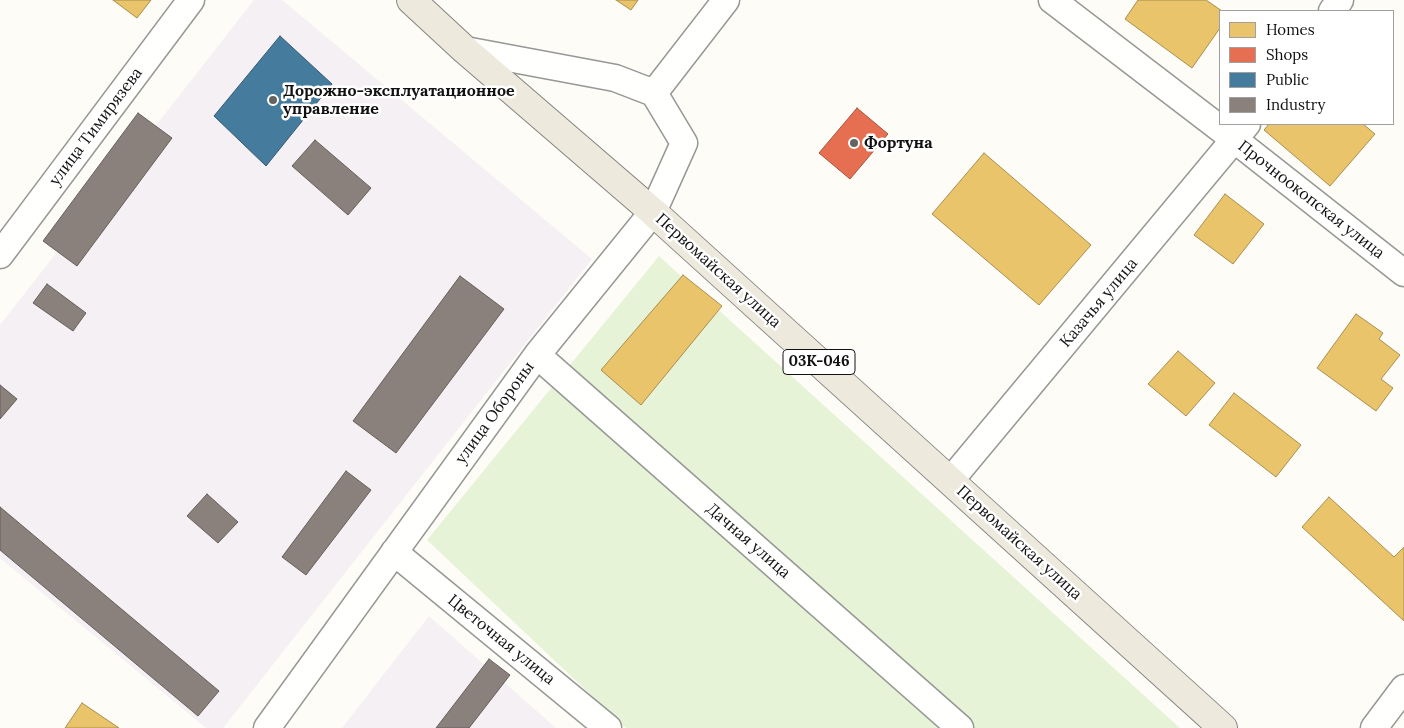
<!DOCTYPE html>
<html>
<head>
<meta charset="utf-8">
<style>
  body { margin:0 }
  #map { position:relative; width:1404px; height:728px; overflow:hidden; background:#fdfcf7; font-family:Lora,serif }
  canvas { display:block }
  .legend { position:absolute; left:1219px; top:10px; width:175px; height:115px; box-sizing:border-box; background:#fff; border:1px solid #a0a0a0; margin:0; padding:6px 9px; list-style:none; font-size:15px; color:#111 }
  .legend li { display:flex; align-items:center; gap:10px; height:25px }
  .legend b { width:25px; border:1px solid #a0a0a0 }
</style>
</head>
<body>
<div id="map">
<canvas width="1404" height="728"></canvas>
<ul class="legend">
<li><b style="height:14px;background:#e9c46a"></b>Homes</li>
<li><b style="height:14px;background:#e76f51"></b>Shops</li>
<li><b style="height:14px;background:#457b9d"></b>Public</li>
<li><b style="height:14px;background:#8a817c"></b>Industry</li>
</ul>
</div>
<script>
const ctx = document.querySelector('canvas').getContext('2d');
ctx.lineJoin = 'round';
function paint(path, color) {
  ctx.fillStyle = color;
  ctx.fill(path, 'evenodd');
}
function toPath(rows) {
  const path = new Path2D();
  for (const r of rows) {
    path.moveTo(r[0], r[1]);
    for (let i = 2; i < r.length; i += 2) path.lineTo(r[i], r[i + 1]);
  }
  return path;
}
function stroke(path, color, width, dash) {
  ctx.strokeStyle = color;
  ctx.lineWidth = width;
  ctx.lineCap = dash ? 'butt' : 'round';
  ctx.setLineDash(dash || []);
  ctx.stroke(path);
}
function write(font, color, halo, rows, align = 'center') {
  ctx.font = font + ' Lora,serif';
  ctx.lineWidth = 5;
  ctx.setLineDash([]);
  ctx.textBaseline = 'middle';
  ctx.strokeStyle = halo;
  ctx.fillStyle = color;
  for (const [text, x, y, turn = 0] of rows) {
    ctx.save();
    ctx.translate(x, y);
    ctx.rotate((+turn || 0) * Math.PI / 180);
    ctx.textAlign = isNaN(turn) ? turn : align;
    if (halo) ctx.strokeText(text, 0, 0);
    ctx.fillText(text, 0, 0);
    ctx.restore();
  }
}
const industrial = toPath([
  [254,0,282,0,592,259,223,728,206,728,0,558,0,325],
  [429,616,556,728,342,728]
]);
const green = toPath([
  [659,256,1180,728,626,728,427,540]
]);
const homes = toPath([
  [113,0,151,0,137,18,113,0],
  [616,0,638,0,631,10,616,0],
  [1138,0,1206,0,1222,11,1220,11,1220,28,1192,68,1125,19,1138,0],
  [1269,124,1363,124,1375,134,1330,186,1264,130,1269,124],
  [984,153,1091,245,1039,305,932,214,984,153],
  [1225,194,1264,224,1233,264,1194,235,1225,194],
  [683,275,722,306,641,405,601,370,683,275],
  [1356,314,1383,333,1379,339,1400,355,1381,379,1393,388,1376,411,1317,368,1356,314],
  [1178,351,1215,383,1186,416,1148,384,1178,351],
  [1234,393,1301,445,1276,477,1209,425,1234,393],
  [1329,497,1394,557,1404,547,1404,621,1302,527,1329,497],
  [82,703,119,728,65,728,82,703]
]);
const shops = toPath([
  [857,108,888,134,850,179,819,153,857,108]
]);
const public = toPath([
  [280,36,332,84,266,166,214,116,280,36]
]);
const industry = toPath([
  [138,113,172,138,77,266,43,241,138,113],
  [315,140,371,188,348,215,292,166,315,140],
  [460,276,504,309,396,453,353,421,460,276],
  [47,284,86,313,73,331,33,303,47,284],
  [0,385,17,399,0,419,0,385],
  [346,471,371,490,306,575,282,557,346,471],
  [207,494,238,522,218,543,187,516,207,494],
  [0,507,219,691,198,716,0,550,0,507],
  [489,659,510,675,469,728,436,728,489,659]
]);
const minor = toPath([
  [1052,0,1235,140,1404,273],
  [1332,11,1340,0],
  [465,50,615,78,654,93,726,0],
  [0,255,191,0],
  [537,355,960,728],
  [950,481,1247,124],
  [394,552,608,728],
  [267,728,537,355,653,212,684,143,654,93],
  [1374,728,1404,688]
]);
const major = toPath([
  [411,0,465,50,653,212,1223,728]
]);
const markers = [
  [273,100,5,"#646362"],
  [854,143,5,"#646362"]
];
const shields = [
  [819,362,72]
];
const shieldNames = [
  ["03К-046",819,362]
];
const poiNames = [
  ["Дорожно-эксплуатационное",283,91],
  ["управление",283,109],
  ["Фортуна",864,143]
];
const streetNames = [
  ["улица Тимирязева",96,127,-53],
  ["Прочноокопская улица",1311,200,38],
  ["Первомайская улица",718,271,42],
  ["Казачья улица",1099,303,-50],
  ["улица Обороны",495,413,-54],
  ["Дачная улица",748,541,41],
  ["Первомайская улица",1019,543,42],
  ["Цветочная улица",501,640,39]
];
paint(industrial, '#f5f0f3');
paint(green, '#e7f3d7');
paint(homes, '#e9c46a');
stroke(homes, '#a88e4f', 1);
paint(shops, '#e76f51');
stroke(shops, '#a7533e', 1);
paint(public, '#457b9d');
stroke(public, '#355b73', 1);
paint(industry, '#8a817c');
stroke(industry, '#665f5c', 1);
stroke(minor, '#979795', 29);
stroke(major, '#858482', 30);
stroke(minor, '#fffffe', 26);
stroke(major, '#ede9dc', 28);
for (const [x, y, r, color] of markers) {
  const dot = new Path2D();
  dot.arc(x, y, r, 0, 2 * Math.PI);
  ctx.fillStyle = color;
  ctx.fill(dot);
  stroke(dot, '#fff', 2);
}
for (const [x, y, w] of shields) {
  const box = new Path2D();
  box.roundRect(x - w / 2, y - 12.5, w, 25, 4);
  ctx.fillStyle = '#fff';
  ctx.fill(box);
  stroke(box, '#111', 1);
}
write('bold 15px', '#111', null, shieldNames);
write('bold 16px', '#111', '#fff', poiNames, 'left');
write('16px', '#111', '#fff', streetNames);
</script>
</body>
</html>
